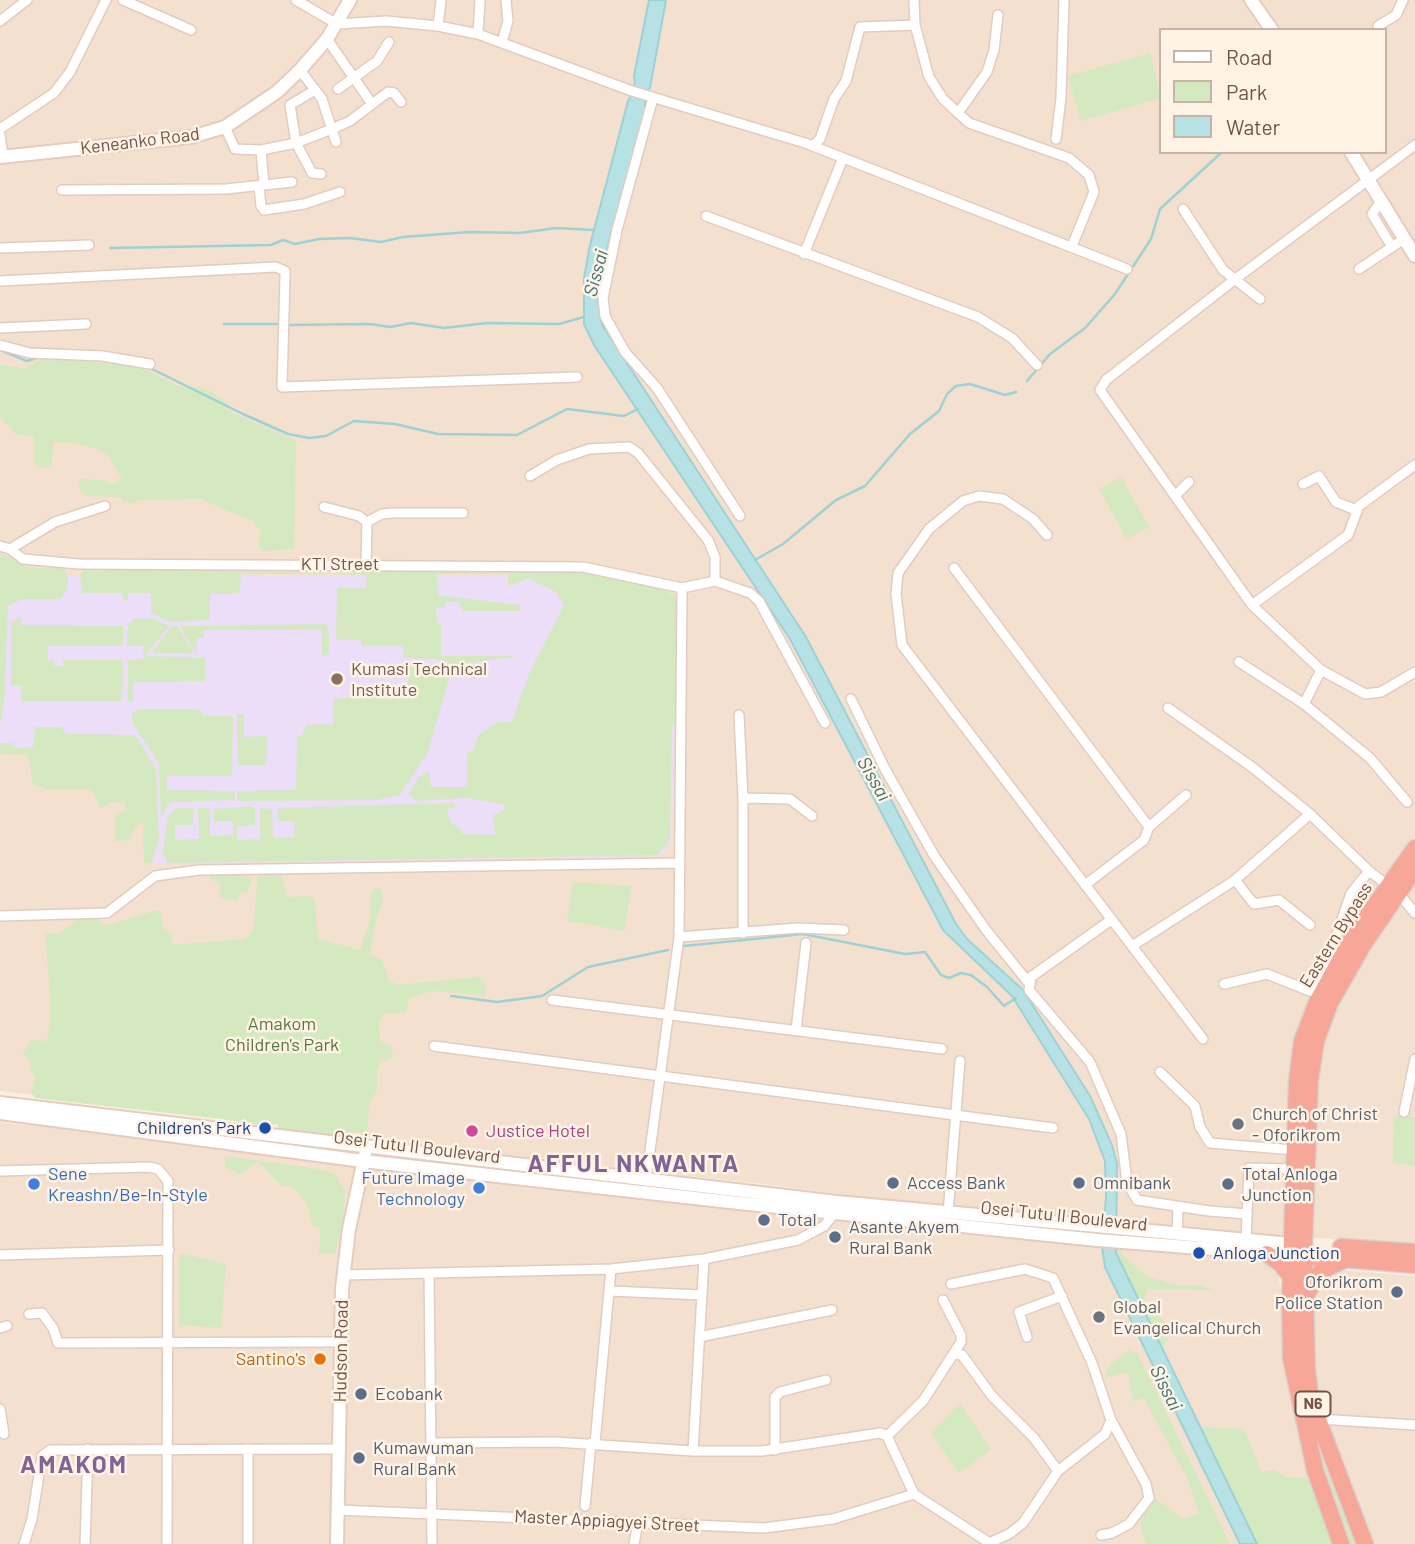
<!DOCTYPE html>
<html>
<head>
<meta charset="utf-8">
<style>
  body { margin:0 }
  #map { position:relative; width:1415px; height:1544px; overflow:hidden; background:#fcefe0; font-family:Barlow,sans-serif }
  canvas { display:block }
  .legend { position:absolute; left:1159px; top:28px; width:228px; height:126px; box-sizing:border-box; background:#fff3e6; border:2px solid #c7b3a7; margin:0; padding:9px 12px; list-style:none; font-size:21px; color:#725348 }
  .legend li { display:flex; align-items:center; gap:14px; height:35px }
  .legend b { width:35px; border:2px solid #c7b3a7 }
</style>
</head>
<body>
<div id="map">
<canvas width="1415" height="1544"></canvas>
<ul class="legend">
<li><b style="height:9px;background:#fff"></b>Road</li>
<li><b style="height:19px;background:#d4e9c0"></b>Park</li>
<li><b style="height:19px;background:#b6e2e5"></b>Water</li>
</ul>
</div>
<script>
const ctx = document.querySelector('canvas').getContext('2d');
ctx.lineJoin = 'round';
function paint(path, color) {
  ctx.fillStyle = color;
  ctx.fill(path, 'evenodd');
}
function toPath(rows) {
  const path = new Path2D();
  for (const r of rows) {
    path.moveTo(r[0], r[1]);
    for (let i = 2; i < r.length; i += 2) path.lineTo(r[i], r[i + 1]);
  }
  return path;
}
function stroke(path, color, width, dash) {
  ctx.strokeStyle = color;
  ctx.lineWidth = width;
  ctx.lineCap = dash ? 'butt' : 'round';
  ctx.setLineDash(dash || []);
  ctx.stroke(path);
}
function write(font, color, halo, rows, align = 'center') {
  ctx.font = font + ' Barlow,sans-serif';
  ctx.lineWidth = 5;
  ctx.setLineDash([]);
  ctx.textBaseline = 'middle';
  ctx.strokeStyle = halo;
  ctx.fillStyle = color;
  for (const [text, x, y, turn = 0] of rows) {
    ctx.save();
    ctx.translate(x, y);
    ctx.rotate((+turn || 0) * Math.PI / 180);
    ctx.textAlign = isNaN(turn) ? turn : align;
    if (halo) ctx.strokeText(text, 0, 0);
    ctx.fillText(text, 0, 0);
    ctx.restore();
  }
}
const residential = toPath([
  [0,0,1415,0,1415,840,1360,914,1322,974,1299,1023,1292,1058,1289,1237,966,1211,771,1185,459,1151,325,1130,0,1091],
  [1161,30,1385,30,1385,152,1161,152],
  [1415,880,1415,1243,1314,1238,1313,1147,1322,1053,1335,1004,1361,954],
  [0,1122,25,1125,43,1123,173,1138,293,1160,319,1160,1267,1263,1278,1275,1284,1305,1292,1404,1333,1544,0,1544],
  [1329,1269,1415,1276,1415,1544,1374,1544,1313,1389,1309,1320,1313,1284]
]);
const education = toPath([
  [563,575,676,606,672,840,661,856,144,864,143,753,0,754,0,576]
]);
const green = toPath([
  [1150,53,1161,98,1081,121,1068,76],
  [44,358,138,366,183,388,196,387,209,391,224,401,229,411,296,441,294,549,265,551,258,547,261,532,253,521,200,499,139,500,132,503,124,502,121,497,86,496,79,489,80,479,103,480,112,485,122,479,108,455,97,449,73,443,54,442,51,468,35,467,34,437,16,434,0,417,0,364,23,369],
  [1121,477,1149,527,1127,539,1099,489],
  [0,553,30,568,64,568,68,579,66,592,60,599,22,599,8,606,5,692,0,726],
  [87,567,327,569,327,574,241,574,240,593,210,594,210,620,171,622,151,613,151,593,128,593,128,600,124,601,123,593,82,593,80,576],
  [336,570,469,571,469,574,437,574,438,595,520,605,521,611,462,611,459,602,445,602,445,608,436,608,437,624,441,624,441,656,519,656,454,665,437,659,404,658,403,645,361,646,361,640,336,640,337,588,366,588,367,575,336,574],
  [479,571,583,571,655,587,676,596,676,725,672,725,670,840,658,855,167,863,166,857,162,857,168,816,177,808,193,808,193,825,175,825,175,840,199,839,198,808,210,808,210,836,233,835,233,821,214,821,214,809,252,806,255,809,255,825,237,826,237,840,260,839,260,808,272,809,273,838,294,837,295,821,277,821,279,808,455,803,455,808,447,809,450,822,461,830,461,834,495,835,493,815,503,811,505,805,467,798,417,801,408,794,419,777,429,771,431,787,467,787,467,754,473,750,479,734,499,722,512,722,528,676,564,605,556,592,529,579,508,586,508,574,477,574],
  [21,617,22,625,123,626,123,646,48,646,48,660,54,661,54,666,63,666,63,660,123,660,122,701,21,701,21,685,11,685,11,622],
  [153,618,169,626,145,656,205,658,205,681,134,682,133,701,128,701,128,660,144,659,143,646,127,646,128,625,134,619],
  [325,624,329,630,329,653,322,657,322,630,204,630,204,638,197,638,196,654,180,626],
  [172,626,177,626,194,653,152,653],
  [439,664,447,670,449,679,428,752,400,795,377,800,237,801,237,791,296,790,297,736,301,736,307,725,333,724,334,699,402,693,408,690,408,665],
  [139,709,199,709,204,716,233,716,232,776,167,776,167,790,235,791,234,800,170,802,161,817,159,763,132,722,132,714],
  [237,714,244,714,244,737,267,736,266,765,238,765],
  [35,727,61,727,66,734,135,735,156,769,159,839,152,863,144,863,143,822,135,827,130,839,115,842,115,814,126,811,125,803,113,802,101,809,91,789,45,789,33,784,28,755,0,754,0,743,12,743,13,748,33,747],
  [211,872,244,873,252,879,247,892,240,893,237,900,229,900,219,897,221,884,210,879],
  [281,873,287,897,308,896,315,900,318,939,360,950,370,921,371,895,375,887,381,890,383,901,376,919,370,955,382,960,389,980,397,985,478,977,484,982,486,995,431,991,409,999,406,1013,384,1013,379,1023,380,1042,391,1046,393,1057,387,1061,381,1059,377,1070,377,1090,369,1105,367,1133,350,1132,342,1139,280,1131,277,1123,270,1127,221,1119,35,1098,31,1093,36,1076,29,1071,31,1063,23,1054,31,1040,47,1041,49,1028,51,1008,45,932,57,934,81,918,99,919,102,925,112,924,157,910,161,912,164,930,173,934,171,945,245,939,253,931,258,874],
  [573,882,631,886,625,931,567,921],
  [1394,1116,1415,1117,1415,1165,1393,1163],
  [225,1156,325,1170,335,1175,345,1191,342,1238,338,1240,336,1253,319,1254,321,1229,312,1225,307,1204,292,1186,282,1186,257,1161,240,1175,230,1170,225,1166],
  [1115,1247,1121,1247,1123,1255,1146,1276,1180,1286,1201,1285,1213,1290,1147,1289,1145,1300,1172,1331,1161,1350],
  [179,1253,226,1264,221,1328,179,1325],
  [1129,1350,1138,1355,1230,1544,1146,1544,1140,1524,1150,1499,1156,1499,1183,1519,1199,1513,1188,1480,1144,1398,1133,1401,1128,1372,1105,1378,1109,1366],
  [960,1403,991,1450,959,1473,931,1433],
  [1312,1420,1364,1544,1347,1544,1307,1429],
  [1199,1427,1244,1429,1261,1472,1275,1470,1284,1476,1310,1479,1332,1544,1257,1544]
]);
const water = toPath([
  [649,0,666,0,650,88,645,91,645,111,596,289,602,325,806,637,956,924,967,939,1023,990,1090,1096,1112,1145,1117,1164,1116,1253,1257,1544,1240,1544,1105,1267,1102,1247,1106,1198,1105,1161,1089,1119,1012,996,943,930,790,639,594,345,584,324,584,278,590,245,628,101,635,88,634,76,649,0]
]);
const stream = toPath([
  [110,248,271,245,283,240,295,244,319,239,350,238,381,242,403,237,469,232,520,233,556,228,594,230],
  [224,324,279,324],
  [286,325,370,324,390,327,411,323,444,328,487,323,559,324,584,317],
  [0,350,27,361,39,357],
  [150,368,243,414,288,434,309,438,326,436,354,421,395,424,438,434,517,435,567,409,624,416,638,409],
  [1027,381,1050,354,1085,328,1115,294,1151,239,1160,209,1222,152],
  [755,560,783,544,836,500,865,486,910,434,939,411,947,394,956,386,970,384,1005,395,1016,392],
  [684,946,803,934,905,954,925,952,941,975,949,978,961,973,971,975,987,987,1004,1006,1016,998],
  [451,996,497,1002,542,996,588,967,668,950]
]);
const street = toPath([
  [123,0,191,30],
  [296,0,337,24,386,21,438,26,478,34,632,91,805,143,1127,269],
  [914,0,915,25,929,77,943,99,969,123,1069,158,1089,175,1094,192,1072,246],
  [0,21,27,0],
  [438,26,441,0],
  [1378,26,1396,15,1403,0],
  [478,34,480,0],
  [327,39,372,104],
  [502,42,508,21,506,0],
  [300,70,322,99,336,142],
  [338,89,377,61,389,42],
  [315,90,290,105,296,143,312,173,321,174],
  [653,98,617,230,603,298,605,316,625,352,657,388,740,516],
  [958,113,987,72,994,50,998,15],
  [225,127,235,149,261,150,296,143,332,129,350,121,388,92,394,93,401,102],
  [0,129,54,93,70,72,106,0],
  [0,135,3,156],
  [1056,139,1061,98,1064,0],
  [1415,145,1234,280,1106,380,1100,390,1252,605,1321,670,1365,694,1381,692,1415,672],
  [813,146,820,139,834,99,846,81,860,27,915,25],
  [261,150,264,185],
  [259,186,261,206,264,210,304,204,340,192],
  [62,190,226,189,292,182],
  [1381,201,1372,214,1392,247],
  [1183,209,1223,270,1260,299],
  [706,216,978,317,1012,338,1037,365],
  [0,248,89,245],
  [804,254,843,158],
  [1359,269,1404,239],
  [0,281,276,267,285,271,285,277,282,387,577,377],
  [0,328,86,324],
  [0,345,30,353,102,356,150,364],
  [530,476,557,460,589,449,629,447,638,453,708,540,715,557,715,581],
  [1303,484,1319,476,1336,502,1356,510],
  [1175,496,1189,482],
  [324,507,359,516,367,522,366,564],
  [367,522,382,514,393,513,463,513],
  [1047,535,1033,519,1003,499,979,496,963,501,929,529,898,573,896,594,902,645,1203,1039],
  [0,546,10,549,23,559,79,564,583,567,682,588],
  [10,549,55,522,105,506],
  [954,568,1149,827,1144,840,1085,885],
  [682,588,715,581,750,593,759,601,825,723],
  [1252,605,1348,535,1359,506,1415,465],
  [1239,662,1304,704,1321,670],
  [851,699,885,769,935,857,986,930,1028,982],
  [1304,704,1370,758,1407,802],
  [1168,708,1252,767,1310,814,1369,871,1399,894,1415,913],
  [739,715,743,798,743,933],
  [743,798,790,799,812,816],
  [1149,827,1186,795],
  [1235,880,1254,904,1279,900,1310,925],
  [0,916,107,913,155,876,199,870,679,863],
  [1111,920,1031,977,1029,990,1090,1062,1121,1134,1127,1182,1137,1200,1209,1211,1247,1214],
  [679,937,798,928,844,930],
  [1132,946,1235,880,1310,814],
  [1224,984,1267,974,1310,991,1314,989,1332,949,1351,893,1369,871],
  [552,1000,942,1049],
  [796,1030,806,943],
  [434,1046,1053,1128],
  [1160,1072,1195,1106,1200,1127,1210,1143,1294,1150],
  [1404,1112,1415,1059],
  [0,1171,149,1167,158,1169,168,1181,167,1544],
  [646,1180,679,937,682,588],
  [948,1213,960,1061],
  [1177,1235,1178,1207],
  [1246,1240,1249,1168,1294,1169],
  [0,1255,169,1250],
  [429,1274,432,1544],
  [343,1275,611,1269,704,1259,798,1240,824,1226,836,1212],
  [951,1284,1025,1269,1053,1278,1092,1363,1111,1420,1105,1434,1058,1471,1023,1523,1009,1534,991,1542],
  [610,1291,702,1295],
  [29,1314,42,1313,53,1328,58,1343,340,1342],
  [0,1328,7,1326],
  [699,1337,832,1310],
  [1027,1337,1019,1312,1062,1296],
  [955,1354,962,1355,992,1396,1034,1438,1058,1471],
  [0,1409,4,1434],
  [1319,1419,1415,1425],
  [887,1436,923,1401,961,1342,961,1335,943,1300],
  [433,1443,555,1442,693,1451,762,1451,880,1433,887,1436,914,1494,991,1544],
  [595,1443,611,1269],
  [248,1449,248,1544],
  [775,1450,775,1397,780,1392,826,1380],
  [693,1451,704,1259],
  [585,1506,591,1443],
  [338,1510,764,1528,833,1519,914,1494],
  [1101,1535,1112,1533,1129,1524,1149,1498,1146,1484,1111,1420],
  [24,1544,32,1519,42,1456,50,1450,339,1449],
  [85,1544,88,1449],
  [634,1544,638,1523]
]);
const secondary = toPath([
  [1251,0,1272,30],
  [1351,152,1415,256],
  [0,157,191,137,225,127,277,92,300,70,327,39,350,0],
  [0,1103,837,1202,1291,1244],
  [0,1113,363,1161,739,1203,1097,1240,1291,1255],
  [337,1544,342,1289,349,1229,365,1155]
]);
const highway = toPath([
  [1341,1247,1415,1252],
  [1267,1254,1281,1264,1291,1277],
  [1295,1255,1415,1265],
  [1306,1295,1321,1271,1344,1260],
  [1341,1544,1315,1470,1291,1358,1290,1301,1297,1081,1302,1041,1317,1002,1352,938,1415,848],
  [1365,1544,1311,1401,1307,1370,1304,1245,1310,1080,1316,1041,1330,1003,1363,945,1415,869]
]);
const markers = [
  [337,679,7,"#8d6e63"],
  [1238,1124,7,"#6b7280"],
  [265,1128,7,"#1a4fb4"],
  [472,1131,7,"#d1479c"],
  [893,1183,7,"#5c6f8a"],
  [1079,1183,7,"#5c6f8a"],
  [34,1184,7,"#3f7fe0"],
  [1228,1184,7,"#5c6f8a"],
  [479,1188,7,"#3f7fe0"],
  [764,1220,7,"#5c6f8a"],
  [835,1237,7,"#5c6f8a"],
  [1199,1253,7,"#1a4fb4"],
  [1397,1292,7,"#5c6f8a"],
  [1099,1317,7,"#6b7280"],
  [320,1359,7,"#e8710a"],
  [361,1394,7,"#5c6f8a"],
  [359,1458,7,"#5c6f8a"]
];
const shields = [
  [1313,1404,35]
];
const shieldNames = [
  ["N6",1313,1404]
];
const streetNames = [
  ["Keneanko Road",140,141,-7],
  ["KTI Street",340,564],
  ["Eastern Bypass",1336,935,-58],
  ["Osei Tutu II Boulevard",417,1147,7],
  ["Osei Tutu II Boulevard",1064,1216,6],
  ["Hudson Road",341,1351,-89],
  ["Master Appiagyei Street",607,1521,3]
];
const educationNames = [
  ["Kumasi Technical",351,669],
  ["Institute",351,690]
];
const parkNames = [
  ["Amakom",282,1024],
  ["Children's Park",282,1045]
];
const worshipNames = [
  ["Church of Christ",1252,1114],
  ["- Oforikrom",1252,1135],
  ["Global",1113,1307],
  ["Evangelical Church",1113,1328]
];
const transitNames = [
  ["Children's Park",251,1128],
  ["Anloga Junction",1213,1253,"left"]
];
const hotelNames = [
  ["Justice Hotel",486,1131]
];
const shopNames = [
  ["Sene",48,1174],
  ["Kreashn/Be-In-Style",48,1195],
  ["Future Image",465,1178,"right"],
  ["Technology",465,1199,"right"]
];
const serviceNames = [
  ["Total Anloga",1242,1174],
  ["Junction",1242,1195],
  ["Access Bank",907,1183],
  ["Omnibank",1093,1183],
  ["Total",778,1220],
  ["Asante Akyem",849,1227],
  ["Rural Bank",849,1248],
  ["Oforikrom",1383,1282,"right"],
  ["Police Station",1383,1303,"right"],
  ["Ecobank",375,1394],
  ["Kumawuman",373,1448],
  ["Rural Bank",373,1469]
];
const foodNames = [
  ["Santino's",306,1359]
];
const waterNames = [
  ["Sissai",596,273,-75],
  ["Sissai",874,779,60],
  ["Sissai",1166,1388,63]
];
const districtNames = [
  ["AFFUL NKWANTA",634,1164],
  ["AMAKOM",74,1465]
];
paint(residential, '#f3e0cf');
paint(education, '#ecddf8');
paint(green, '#d4e9c0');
paint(water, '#b6e2e5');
stroke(water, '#9cd2d6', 2);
stroke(stream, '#9cd2d6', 2.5);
stroke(street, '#e2ccc0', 12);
stroke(secondary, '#e6ccbd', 16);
stroke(highway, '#dad2cf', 19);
stroke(street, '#fff', 9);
stroke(secondary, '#fff', 12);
stroke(highway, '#f6a797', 16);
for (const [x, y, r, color] of markers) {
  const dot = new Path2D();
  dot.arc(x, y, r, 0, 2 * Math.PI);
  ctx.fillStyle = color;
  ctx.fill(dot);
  stroke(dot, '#fff3e6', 2.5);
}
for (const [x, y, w] of shields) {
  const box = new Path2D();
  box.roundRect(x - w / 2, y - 12.5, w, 25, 5);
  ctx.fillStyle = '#fff3e6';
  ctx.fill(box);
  stroke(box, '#725348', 2);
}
write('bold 16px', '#725348', null, shieldNames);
write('18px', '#725348', '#fff3e6', streetNames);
write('18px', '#785e54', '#fff3e6', educationNames, 'left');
write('18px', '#567841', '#fff3e6', parkNames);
write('18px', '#5b616d', '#fff3e6', worshipNames, 'left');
write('18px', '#164399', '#fff3e6', transitNames, 'right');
write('18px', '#b23c85', '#fff3e6', hotelNames, 'left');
write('18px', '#366cbe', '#fff3e6', shopNames, 'left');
write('18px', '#4e5e75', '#fff3e6', serviceNames, 'left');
write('18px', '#c56008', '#fff3e6', foodNames, 'right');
write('italic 19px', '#3c7378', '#fff3e6', waterNames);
ctx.letterSpacing = '2px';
write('bold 24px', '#806496', '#fff3e6', districtNames);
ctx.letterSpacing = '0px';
</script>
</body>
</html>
